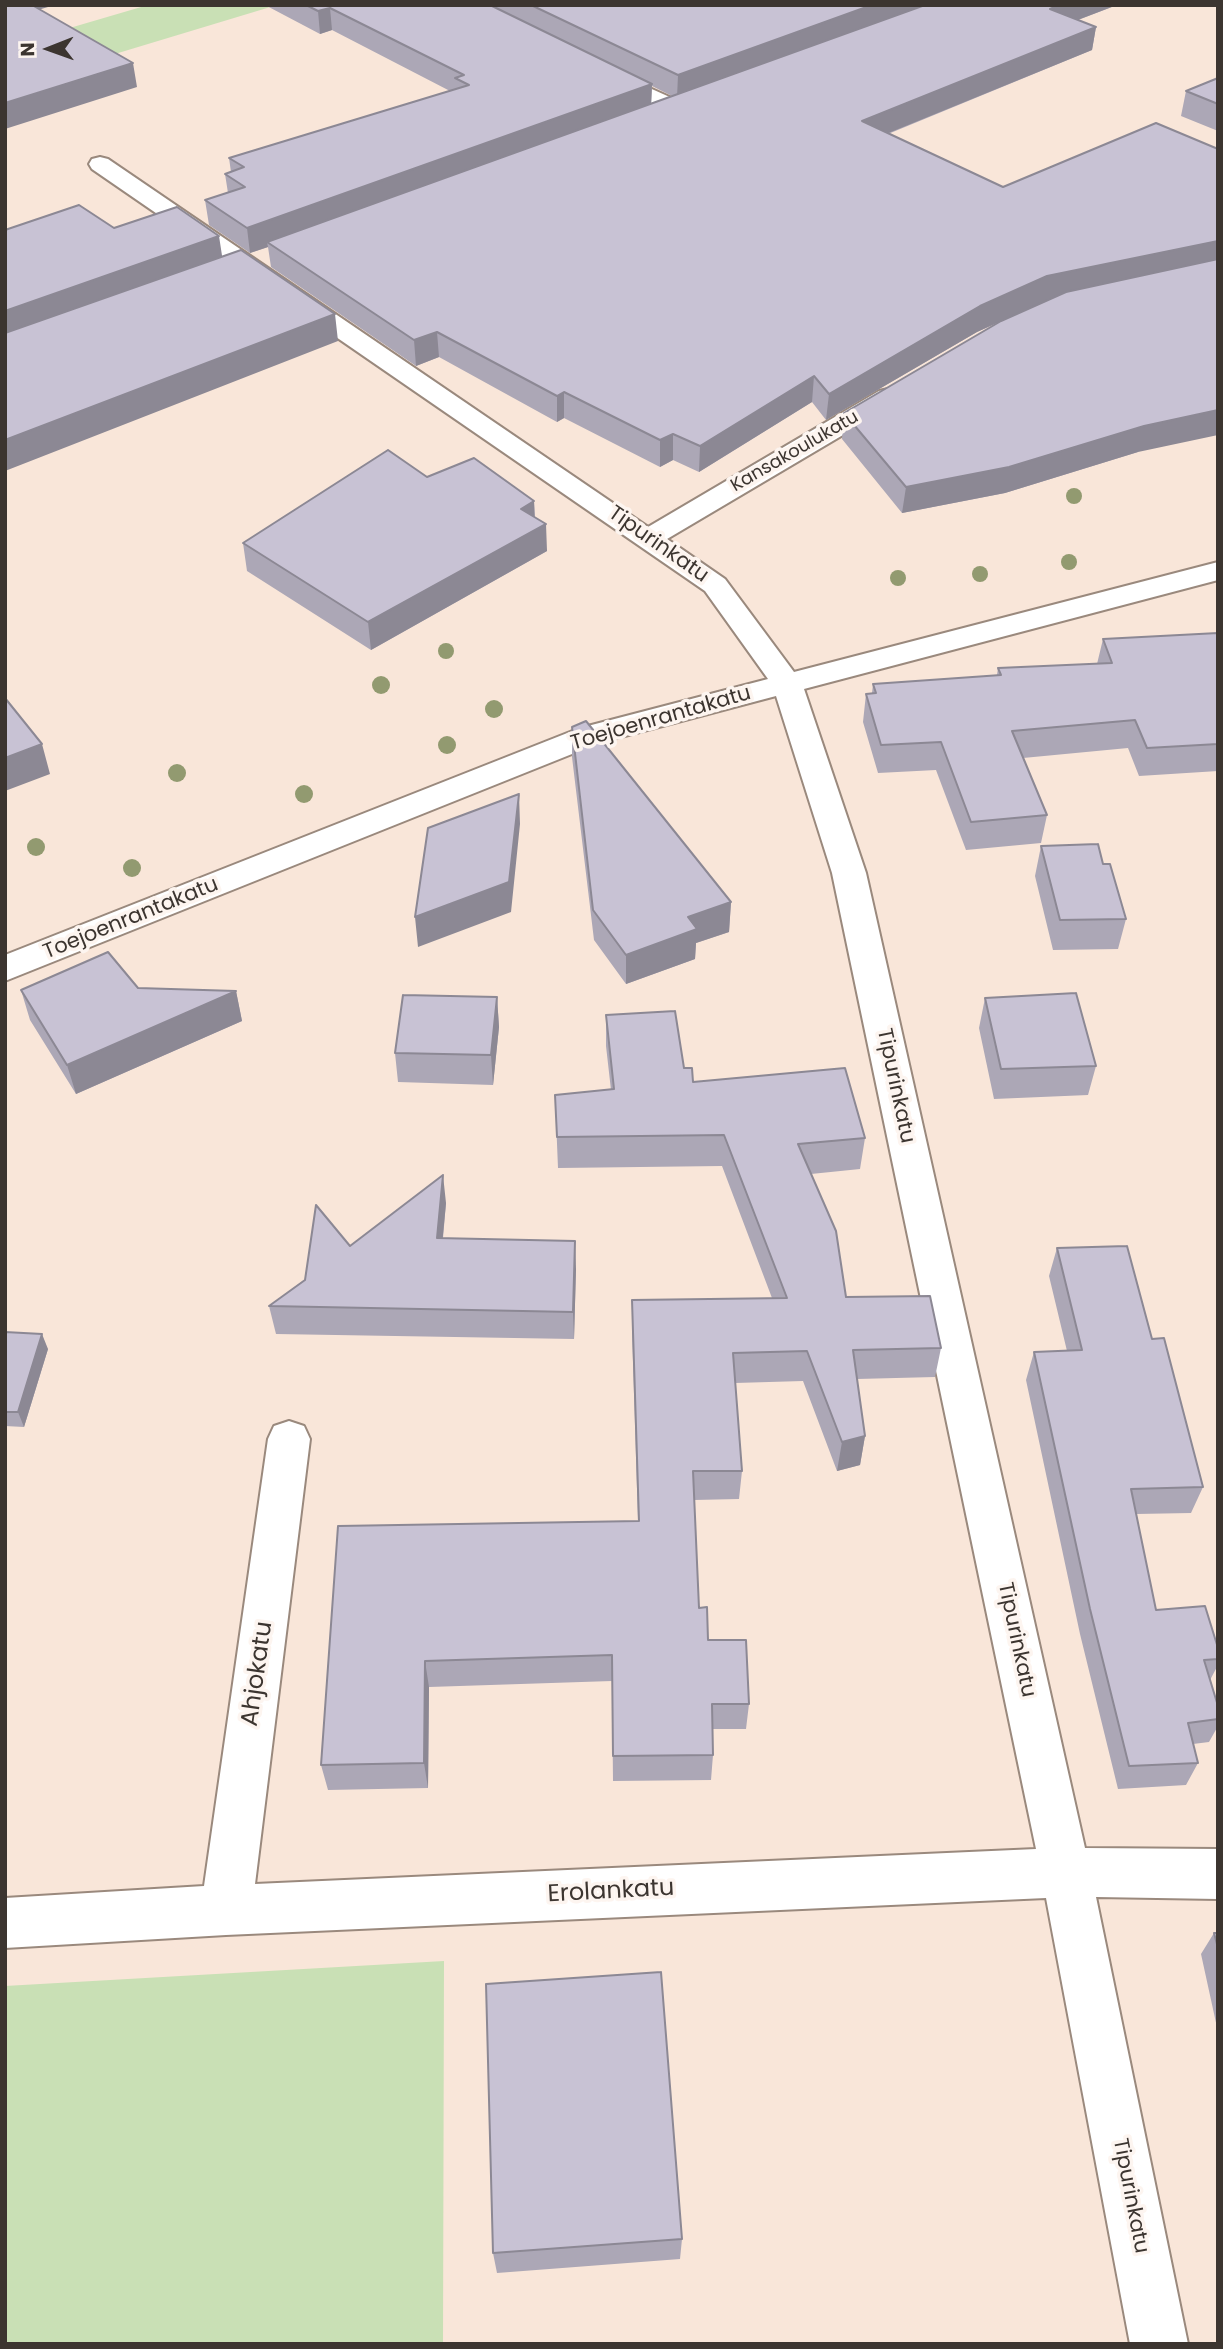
<!DOCTYPE html>
<html>
<head>
<meta charset="utf-8">
<style>
  body { margin:0 }
  #map { position:relative; width:1223px; height:2349px; overflow:hidden; background:#f9e6d9; font-family:Poppins,sans-serif }
  canvas { display:block }
  .frame { position:absolute; inset:0; border:7px solid #3c3530; pointer-events:none }
  .north { position:absolute; left:14px; top:14px; width:70px; height:70px; -webkit-text-stroke:5px #fdf5f0; paint-order:stroke; rotate:269deg; font-size:19px; font-weight:700; line-height:28px; text-align:center; color:#3c3530 }
  .north::after { content:''; display:block; margin:auto; width:24px; height:32px; background:#3c3530; clip-path:polygon(50% 0,100% 100%,50% 72%,0 100%) }
</style>
</head>
<body>
<div id="map">
<canvas width="1223" height="2349"></canvas>
<div class="frame"></div>
<div class="north">N</div>
</div>
<script>
const ctx = document.querySelector('canvas').getContext('2d');
ctx.lineJoin = 'round';
function paint(path, color) {
  ctx.fillStyle = color;
  ctx.fill(path, 'evenodd');
}
function toPath(rows) {
  const path = new Path2D();
  for (const r of rows) {
    path.moveTo(r[0], r[1]);
    for (let i = 2; i < r.length; i += 2) path.lineTo(r[i], r[i + 1]);
  }
  return path;
}
function stroke(path, color, width, dash) {
  ctx.strokeStyle = color;
  ctx.lineWidth = width;
  ctx.lineCap = dash ? 'butt' : 'round';
  ctx.setLineDash(dash || []);
  ctx.stroke(path);
}
function write(font, color, halo, rows, align = 'center') {
  ctx.font = font + ' Poppins,sans-serif';
  ctx.lineWidth = 7;
  ctx.setLineDash([]);
  ctx.textBaseline = 'middle';
  ctx.strokeStyle = halo;
  ctx.fillStyle = color;
  for (const [text, x, y, turn = 0] of rows) {
    ctx.save();
    ctx.translate(x, y);
    ctx.rotate((+turn || 0) * Math.PI / 180);
    ctx.textAlign = isNaN(turn) ? turn : align;
    if (halo) ctx.strokeText(text, 0, 0);
    ctx.fillText(text, 0, 0);
    ctx.restore();
  }
}
const green = toPath([
  [148,5,277,5,19,83,5,47],
  [444,1961,443,2344,5,2344,5,1986]
]);
const minor = toPath([
  [605,68,683,103,686,108,683,113,667,113,598,78,595,74,598,70,605,68],
  [100,157,108,159,648,527,879,391,888,389,897,391,901,397,897,403,667,539,725,579,794,672,1218,562,1218,580,804,689,866,873,1085,1848,1218,1849,1218,1899,1096,1897,1188,2344,1130,2344,1046,1898,226,1935,5,1948,5,1898,204,1886,268,1439,274,1426,289,1421,304,1426,310,1439,255,1884,1036,1849,832,873,776,696,602,742,5,981,5,955,580,728,768,679,705,591,92,169,89,164,92,159,100,157]
]);
const trees = [
  [1074,496,8],
  [1069,562,8],
  [980,574,8],
  [898,578,8],
  [446,651,8],
  [381,685,9],
  [494,709,9],
  [447,745,9],
  [177,773,9],
  [304,794,9],
  [36,847,9],
  [132,868,9]
];
const wall = toPath([
  [265,5,1117,5,1078,20,1096,27,1092,50,888,134,1003,187,1138,452,1005,493,902,513,842,439,844,413,1047,301,977,332,826,420,812,402,699,472,673,460,660,467,564,418,557,422,439,357,416,366,271,267,268,247,250,253,209,225,205,200,228,193,225,174,231,172,229,158,450,91,332,30,320,34],
  [652,86,672,96,673,96,651,104],
  [1218,78,1218,131,1181,116,1186,91],
  [427,477,534,501,535,517,547,551,371,650,247,571,243,543],
  [1218,633,1218,771,1139,776,1128,748,1023,758,1047,815,1041,843,966,850,936,770,878,773,863,722,866,694,872,693,873,684,997,675,998,668,1097,664,1103,639],
  [572,727,731,902,729,932,696,943,695,959,626,984,594,940,572,757],
  [1041,846,1103,864,1126,919,1118,949,1053,950,1035,876],
  [138,988,236,991,242,1021,76,1094,30,1020,21,990],
  [497,997,499,1027,493,1085,398,1082,395,1053],
  [985,998,1096,1066,1088,1095,994,1099,979,1028],
  [606,1015,684,1068,693,1082,865,1138,860,1169,811,1174,846,1297,941,1348,935,1377,857,1379,865,1436,860,1465,837,1471,803,1381,735,1383,742,1471,739,1499,694,1500,699,1608,708,1640,749,1704,746,1729,712,1729,713,1755,711,1780,613,1781,612,1681,429,1687,428,1788,328,1790,321,1765,338,1526,638,1521,632,1330,632,1300,772,1298,722,1166,558,1168,555,1095,611,1090,606,1046],
  [446,1203,443,1238,576,1269,574,1339,276,1334,269,1306,350,1246],
  [1057,1248,1152,1339,1203,1487,1191,1513,1136,1514,1156,1610,1218,1648,1218,1665,1210,1680,1218,1706,1218,1726,1209,1742,1193,1744,1198,1763,1186,1785,1118,1789,1080,1634,1026,1380,1034,1352,1067,1351,1049,1276],
  [5,1332,48,1349,24,1427,5,1426],
  [1214,1933,1218,1933,1218,2032,1201,1954],
  [682,2239,680,2259,497,2273,493,2253]
]);
const shadedWall = toPath([
  [14,5,55,5,17,16],
  [872,5,933,5,677,98,678,75],
  [1059,5,1117,5,1046,32,1050,9],
  [330,8,332,30,320,34,318,11],
  [1096,27,1092,50,859,145,862,121],
  [133,63,137,87,5,129,5,103],
  [652,84,651,108,267,242,268,247,250,253,247,228],
  [219,236,223,262,5,341,5,311],
  [1218,241,1218,264,1043,302,977,332,826,420,829,394,980,306,1047,276],
  [335,314,338,341,5,471,5,440],
  [437,332,439,357,416,366,414,340],
  [814,376,812,402,699,472,700,446],
  [564,392,564,418,557,422,557,396],
  [1218,410,1218,435,1138,452,1005,493,902,513,906,487,1144,426],
  [673,434,673,460,660,467,660,440],
  [534,501,535,529,521,509],
  [546,524,547,551,371,650,368,622],
  [42,744,50,774,5,791,5,758],
  [519,794,520,824,511,912,418,947,415,917],
  [731,902,729,932,696,943,695,959,626,984,626,955,688,917],
  [236,991,242,1021,76,1094,67,1065],
  [497,997,499,1027,493,1085,491,1055],
  [443,1175,446,1203,440,1266,437,1238],
  [575,1241,576,1269,574,1339,573,1312],
  [42,1334,48,1349,24,1427,18,1412],
  [865,1436,860,1465,837,1471,842,1442],
  [425,1661,429,1687,428,1788,424,1763]
]);
const building = toPath([
  [5,5,32,5,133,63,5,103,5,5],
  [306,5,490,5,652,84,247,228,205,200,245,187,225,174,244,167,229,158,469,85,455,78,464,75,330,8,318,11,306,5],
  [531,5,872,5,678,75,531,5],
  [925,5,1059,5,1050,9,1096,27,862,121,1003,187,1156,123,1218,149,1218,241,1047,276,980,306,829,394,814,376,700,446,673,434,660,440,564,392,557,396,437,332,414,340,267,242,925,5],
  [1218,78,1218,104,1186,91,1218,78],
  [79,205,114,228,177,207,219,236,5,311,5,230,79,205],
  [241,250,335,314,5,440,5,333,241,250],
  [1218,259,1218,410,1144,426,1009,467,906,487,844,413,1001,321,1066,292,1218,259],
  [388,450,427,477,474,458,534,501,521,509,546,524,368,622,243,543,388,450],
  [1218,633,1218,744,1147,748,1135,720,1012,731,1047,815,971,822,941,742,881,745,866,694,876,693,873,684,1001,675,998,668,1112,663,1103,639,1218,633],
  [5,698,42,744,5,758,5,698],
  [586,721,731,902,688,917,697,929,626,955,593,910,572,727,586,721],
  [519,794,509,882,415,917,428,828,519,794],
  [1098,844,1103,864,1110,864,1126,919,1060,920,1041,846,1098,844],
  [108,952,138,988,236,991,67,1065,21,990,108,952],
  [1076,993,1096,1066,1001,1069,985,998,1076,993],
  [403,995,497,997,491,1055,395,1053,403,995],
  [675,1011,684,1068,692,1068,693,1082,845,1068,865,1138,798,1144,836,1231,846,1297,930,1296,941,1348,853,1350,865,1436,842,1442,807,1351,733,1353,742,1471,693,1471,699,1608,707,1607,708,1640,746,1640,749,1704,712,1704,713,1755,613,1756,612,1655,425,1661,424,1763,321,1765,338,1526,639,1521,632,1300,787,1298,724,1135,557,1137,555,1095,614,1089,606,1015,675,1011],
  [443,1175,437,1238,575,1241,573,1312,269,1306,305,1280,316,1205,350,1246,443,1175],
  [1127,1246,1152,1339,1164,1338,1203,1487,1131,1489,1156,1610,1205,1606,1218,1648,1218,1659,1204,1660,1218,1706,1218,1719,1188,1723,1198,1763,1129,1766,1090,1609,1034,1352,1082,1350,1057,1248,1127,1246],
  [5,1332,42,1334,18,1412,5,1412,5,1332],
  [1214,1933,1218,1933,1218,1948,1214,1933],
  [661,1972,682,2239,493,2253,486,1984,661,1972]
]);
const farStreetnames = [
  ["Kansakoulukatu",795,452,-30]
];
const streetNames = [
  ["Tipurinkatu",658,545,35],
  ["Toejoenrantakatu",661,719,-16],
  ["Toejoenrantakatu",131,919,-22],
  ["Tipurinkatu",895,1086,78],
  ["Tipurinkatu",1016,1640,78],
  ["Tipurinkatu",1130,2196,79]
];
const nearStreetnames = [
  ["Ahjokatu",258,1674,-82],
  ["Erolankatu",611,1892,-3]
];
paint(green, '#c9e0b5');
stroke(minor, '#9a897d', 4);
paint(minor, '#fff');
ctx.fillStyle = '#929a70';
for (const [x, y, r] of trees) {
  ctx.beginPath();
  ctx.arc(x, y, r, 0, 2 * Math.PI);
  ctx.fill();
}
paint(wall, '#aca7b6');
paint(shadedWall, '#8c8894');
paint(building, '#c8c2d4');
stroke(building, '#8c8894', 2);
write('18px', '#3c3530', '#fdf5f0', farStreetnames);
write('21px', '#3c3530', '#fdf5f0', streetNames);
write('24px', '#3c3530', '#fdf5f0', nearStreetnames);
</script>
</body>
</html>
